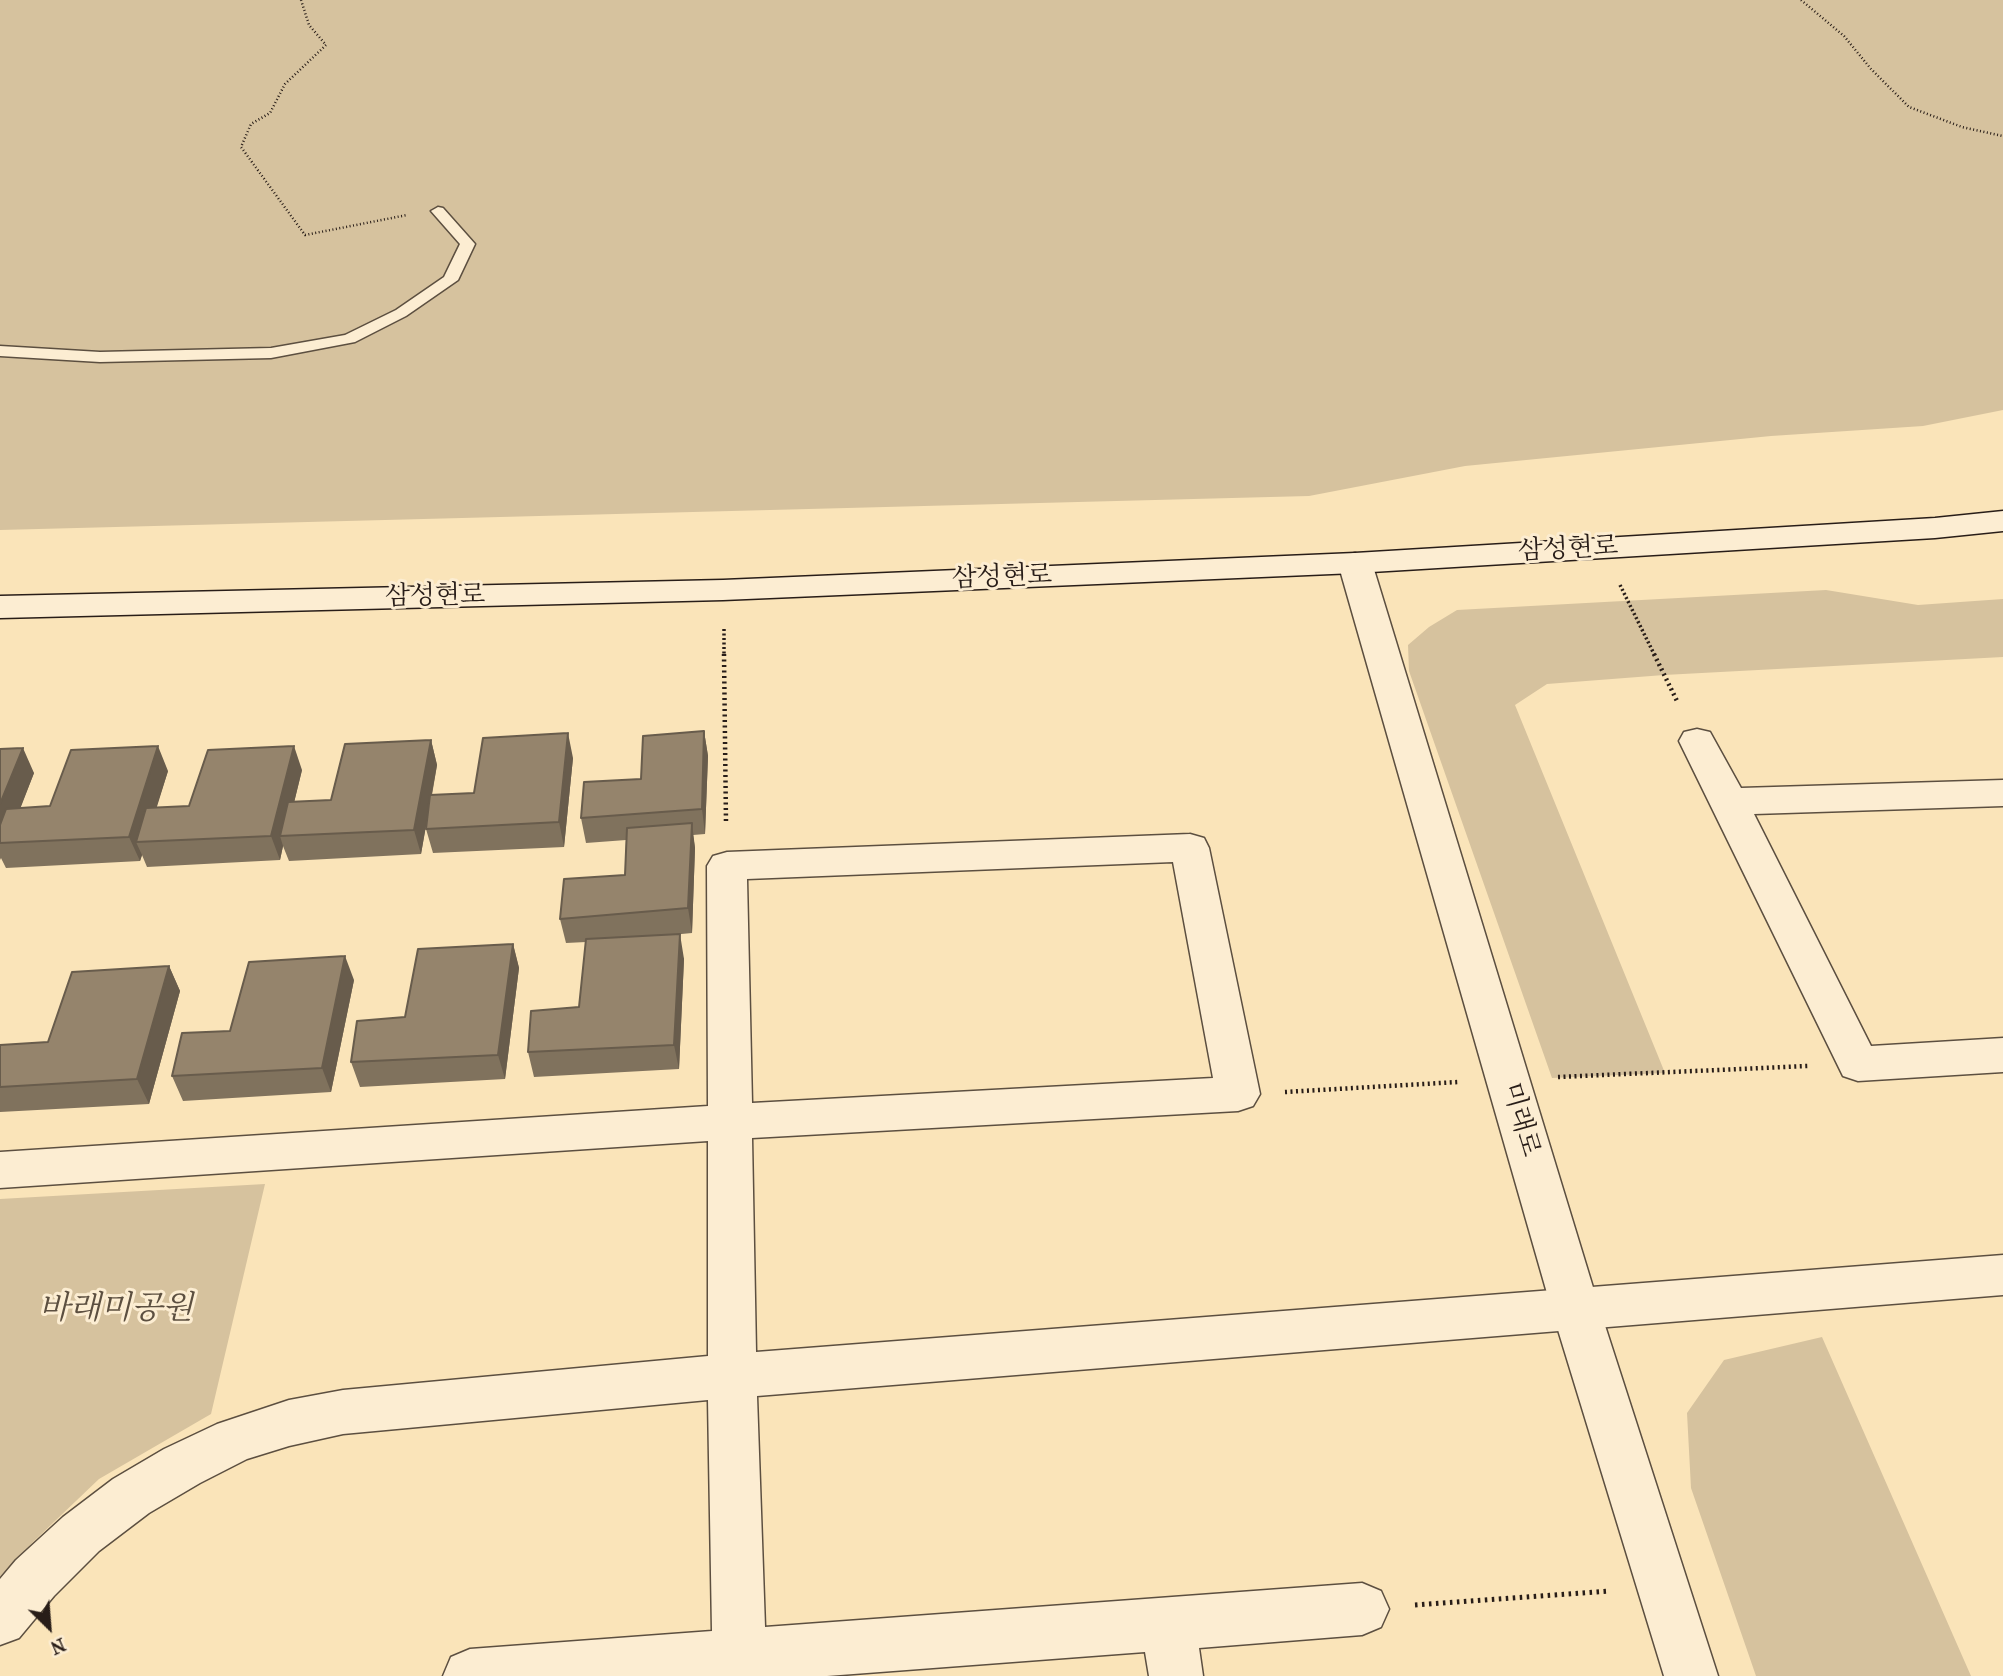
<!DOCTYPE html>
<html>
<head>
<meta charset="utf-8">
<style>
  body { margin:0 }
  #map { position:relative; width:2003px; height:1676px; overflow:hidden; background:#fae4b9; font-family:"IM FELL French Canon",serif }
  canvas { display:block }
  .north { position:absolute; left:14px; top:1592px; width:70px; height:70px; -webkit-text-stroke:5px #fcedd2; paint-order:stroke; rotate:155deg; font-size:19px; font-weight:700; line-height:28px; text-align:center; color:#281d18 }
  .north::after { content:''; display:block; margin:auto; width:24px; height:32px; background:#281d18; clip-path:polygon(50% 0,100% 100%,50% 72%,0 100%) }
</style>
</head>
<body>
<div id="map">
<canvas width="2003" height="1676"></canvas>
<div class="north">N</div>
</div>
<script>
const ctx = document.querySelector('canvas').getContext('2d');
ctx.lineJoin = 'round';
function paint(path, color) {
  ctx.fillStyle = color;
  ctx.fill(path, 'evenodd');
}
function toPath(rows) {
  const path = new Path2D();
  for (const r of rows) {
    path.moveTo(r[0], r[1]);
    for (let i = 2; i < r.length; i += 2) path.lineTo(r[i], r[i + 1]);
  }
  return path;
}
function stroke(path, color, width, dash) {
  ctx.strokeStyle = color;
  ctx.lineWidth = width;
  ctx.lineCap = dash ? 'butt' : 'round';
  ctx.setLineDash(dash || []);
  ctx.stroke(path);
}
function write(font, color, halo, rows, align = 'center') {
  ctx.font = font + ' "IM FELL French Canon","Noto Serif KR",serif';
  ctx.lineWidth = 6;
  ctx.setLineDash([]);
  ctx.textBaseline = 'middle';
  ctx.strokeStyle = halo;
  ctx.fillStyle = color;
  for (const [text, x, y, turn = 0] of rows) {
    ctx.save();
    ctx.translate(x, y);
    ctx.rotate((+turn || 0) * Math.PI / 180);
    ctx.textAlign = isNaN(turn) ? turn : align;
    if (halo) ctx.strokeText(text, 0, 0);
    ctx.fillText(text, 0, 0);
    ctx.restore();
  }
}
const green = toPath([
  [0,0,2003,0,2003,410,1923,426,1771,436,1465,466,1309,496,0,530],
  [1826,590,1918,605,2003,599,2003,657,1664,675,1547,684,1515,705,1665,1073,1552,1078,1409,671,1408,645,1429,627,1457,610],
  [265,1184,211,1414,99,1479,33,1542,0,1580,0,1199],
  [1822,1337,1971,1676,1756,1676,1691,1488,1687,1413,1724,1360]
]);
const pathFar3 = toPath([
  [301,0,309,25,326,45,285,84,270,113,251,124,241,147,305,235,407,215],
  [1801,0,1844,36,1871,69,1909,107,1962,127,2003,136]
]);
const pathFar2 = toPath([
  [1620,585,1655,656],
  [724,629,724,656]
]);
const pathFar1 = toPath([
  [724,654,726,823],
  [1654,654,1678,703],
  [1558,1077,1808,1066],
  [1285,1092,1458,1082]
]);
const path = toPath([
  [1415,1605,1609,1591]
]);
const service = toPath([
  [438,207,443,208,475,244,458,280,406,316,355,342,271,358,100,362,0,356,0,346,100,352,271,348,345,335,396,310,444,277,460,244,431,211,438,207]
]);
const minor = toPath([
  [1697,729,1710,732,1741,788,2003,780,2003,806,1754,814,1871,1046,2003,1038,2003,1072,1858,1081,1843,1076,1679,741,1684,732,1697,729],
  [1190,834,1204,838,1209,848,1260,1094,1253,1106,1238,1111,752,1138,756,1352,2003,1255,2003,1295,757,1396,765,1627,1362,1583,1381,1591,1389,1609,1381,1627,1362,1635,1199,1648,1203,1676,1149,1676,1145,1652,827,1676,443,1676,451,1657,470,1649,712,1631,708,1400,343,1434,289,1446,247,1459,200,1483,149,1513,99,1551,54,1596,19,1638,0,1645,0,1579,16,1560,63,1517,113,1479,164,1449,217,1424,289,1400,343,1390,708,1356,708,1141,0,1188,0,1152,708,1106,707,866,713,856,727,852,1190,834],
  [1173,862,1213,1078,752,1103,747,879,1173,862]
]);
const tertiary = toPath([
  [1355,553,1367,556,1372,563,1599,1307,1718,1676,1664,1676,1551,1307,1338,563,1343,556,1355,553]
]);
const secondary = toPath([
  [2003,511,2003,531,1935,538,1355,573,723,600,0,618,0,596,723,580,1355,553,1935,518,2003,511]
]);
const wall = toPath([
  [704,731,708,756,705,834,693,835,695,848,692,933,671,935,684,959,679,1069,534,1077,528,1052,579,1007,586,942,566,943,560,919,625,875,626,840,586,843,581,818,641,779],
  [431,740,437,765,432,795,474,793,573,758,564,847,433,853,426,829,426,825,421,854,289,861,283,846,280,860,147,867,142,855,140,861,6,868,1,858,0,860,0,749,34,773,20,808,50,806,168,771,156,808,189,806,302,770,294,802,331,800],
  [513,944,519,968,505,1079,360,1087,351,1062,405,1017],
  [169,966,180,991,149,1104,0,1112,0,1045,48,1042],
  [354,980,331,1092,183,1101,172,1076,230,1031]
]);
const shadedWall = toPath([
  [704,731,708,756,705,834,702,809],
  [568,733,573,758,564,847,559,822],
  [431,740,437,765,421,854,414,830],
  [158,746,168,771,146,842,136,842,142,855,140,861,129,837],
  [294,746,302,770,286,836,280,836,283,846,280,860,271,836],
  [23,748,34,773,7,843,0,843,0,804],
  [692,823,695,848,692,933,688,908],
  [680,934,684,959,679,1069,674,1045],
  [513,944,519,968,505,1079,498,1055],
  [345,956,354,980,331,1092,322,1068],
  [169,966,180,991,149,1104,137,1079]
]);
const building = toPath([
  [704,731,702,809,581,818,584,782,641,779,643,736,704,731],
  [568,733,559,822,426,829,430,795,474,793,483,738,568,733],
  [431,740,414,830,280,836,288,802,331,800,345,744,431,740],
  [158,746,129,837,0,843,0,825,6,809,50,806,71,750,158,746],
  [294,746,271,836,136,842,146,808,189,806,208,750,294,746],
  [23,748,0,804,0,749,23,748],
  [692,823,688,908,560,919,564,879,625,875,627,828,692,823],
  [680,934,674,1045,528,1052,531,1011,579,1007,586,939,680,934],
  [513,944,498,1055,351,1062,357,1021,405,1017,418,949,513,944],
  [345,956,322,1068,172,1076,182,1033,230,1031,249,962,345,956],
  [169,966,137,1079,0,1087,0,1045,48,1042,72,972,169,966]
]);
const streetNames = [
  ["삼성현로",1568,550,-3],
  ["삼성현로",1002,578,-2],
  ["삼성현로",435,597,-1],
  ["미래로",1520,1120,74]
];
const nearParknames = [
  ["바래미공원",116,1310]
];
paint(green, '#d6c29e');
stroke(service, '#5c4f40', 3);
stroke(minor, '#5c4f40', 3);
stroke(tertiary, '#5c4f40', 3);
stroke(secondary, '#281d18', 3);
stroke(pathFar3, '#281d18', 2.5, [1, 2.5]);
stroke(pathFar2, '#281d18', 3.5, [2, 2.5]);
stroke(pathFar1, '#281d18', 4.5, [2, 3.5]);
stroke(path, '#281d18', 5, [2.5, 4.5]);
paint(service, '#fcedd2');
paint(minor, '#fcedd2');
paint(tertiary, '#fcedd2');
paint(secondary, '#fcedd2');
paint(wall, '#80725d');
paint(shadedWall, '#685c4c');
paint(building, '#95846c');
stroke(building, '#685c4c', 2);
write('26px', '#281d18', '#fcedd2', streetNames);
write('italic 32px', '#5c4f40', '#fcedd2', nearParknames);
</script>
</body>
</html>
